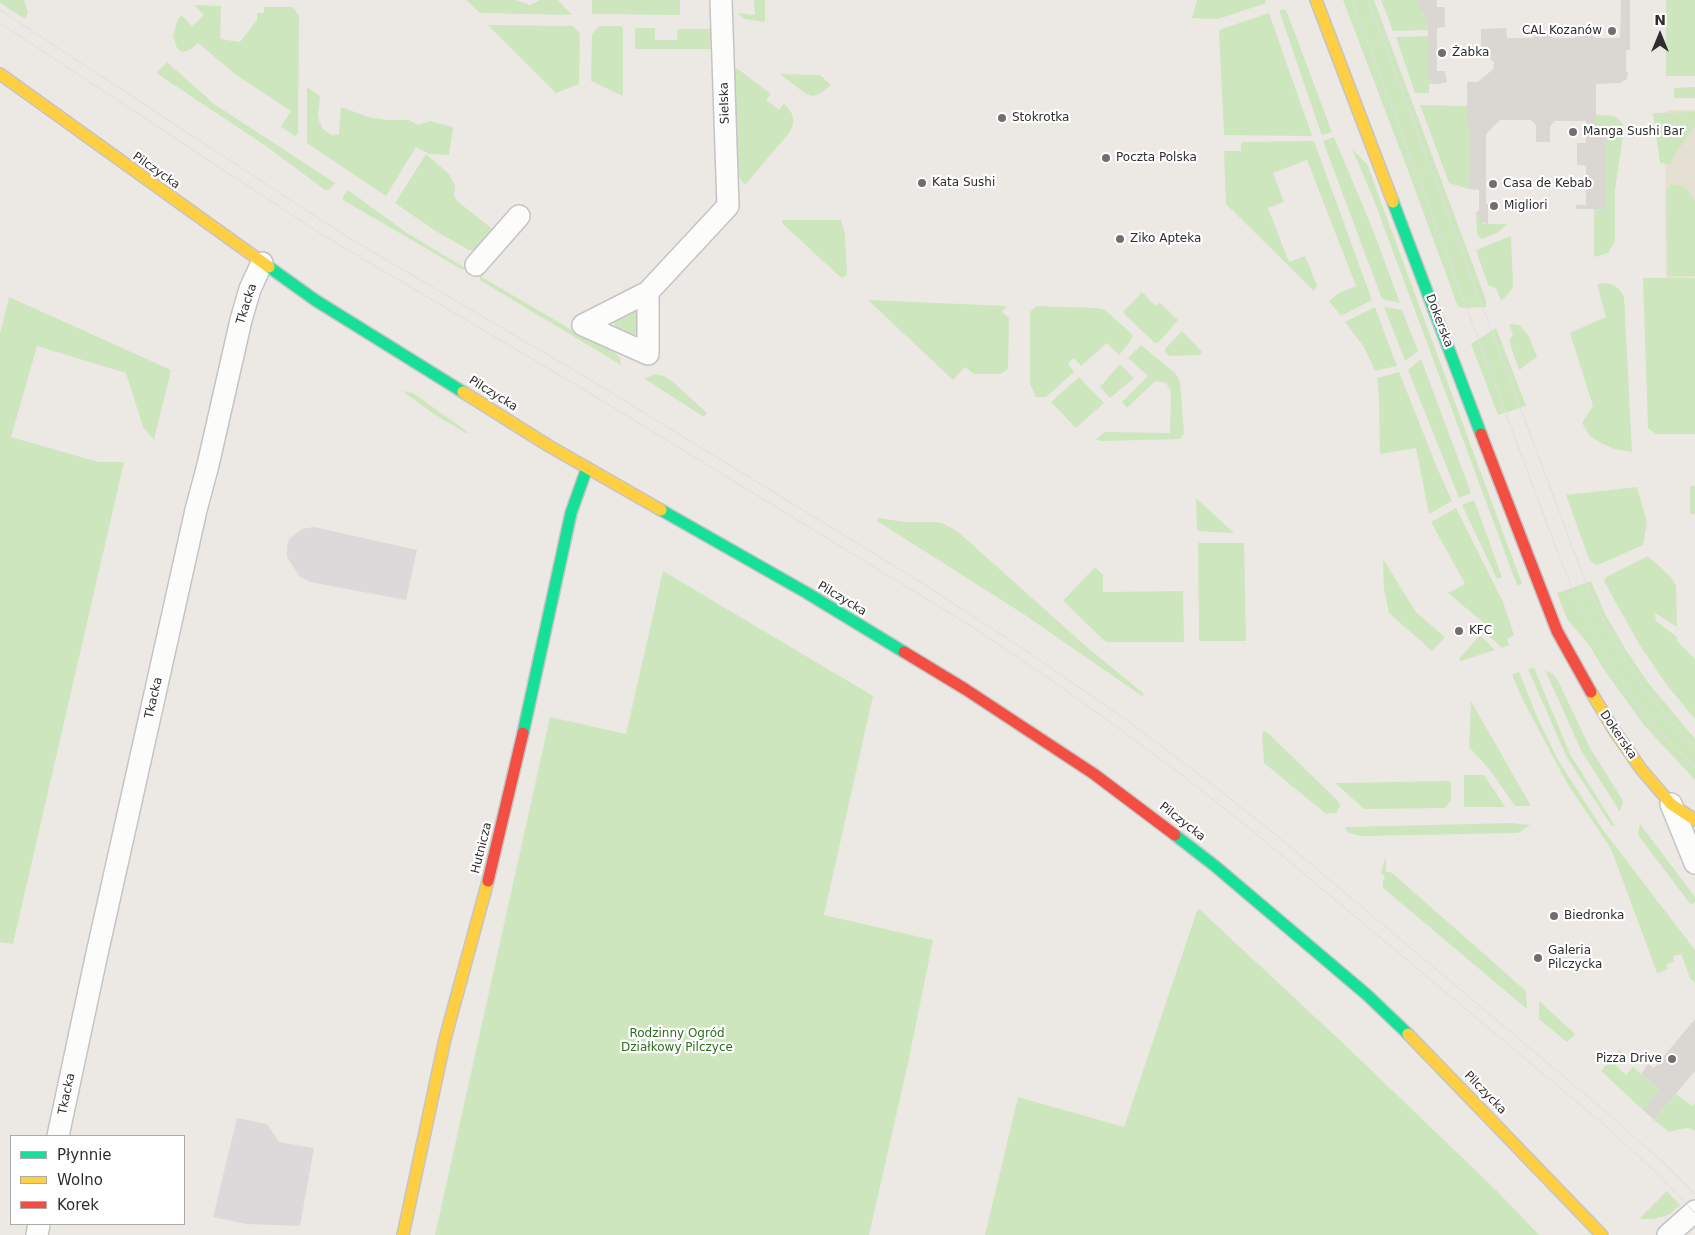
<!DOCTYPE html>
<html>
<head>
<meta charset="utf-8">
<style>
  body { margin:0 }
  #map { position:relative; width:1695px; height:1235px; overflow:hidden; background:#ece8e4; font-family:"DejaVu Sans",sans-serif }
  canvas { display:block }
  .legend { position:absolute; left:10px; top:1135px; width:175px; height:90px; box-sizing:border-box; background:#fff; border:1px solid #ababab; margin:0; padding:6px 9px; list-style:none; font-size:15px; color:#2e2e2e }
  .legend li { display:flex; align-items:center; gap:10px; height:25px }
  .legend b { width:25px; border:1px solid #ababab }
  .north { position:absolute; left:1635px; top:10px; width:50px; height:50px; -webkit-text-stroke:4px #fff; paint-order:stroke; rotate:0deg; font-size:14px; font-weight:700; line-height:20px; text-align:center; color:#2e2e2e }
  .north::after { content:''; display:block; margin:auto; width:18px; height:22px; background:#2e2e2e; clip-path:polygon(50% 0,100% 100%,50% 72%,0 100%) }
</style>
</head>
<body>
<div id="map">
<canvas width="1695" height="1235"></canvas>
<ul class="legend">
<li><b style="height:6px;background:#16e098"></b>Płynnie</li>
<li><b style="height:6px;background:#ffcf43"></b>Wolno</li>
<li><b style="height:6px;background:#f24e42"></b>Korek</li>
</ul>
<div class="north">N</div>
</div>
<script>
const ctx = document.querySelector('canvas').getContext('2d');
ctx.lineJoin = 'round';
function paint(path, color) {
  ctx.fillStyle = color;
  ctx.fill(path, 'evenodd');
}
function toPath(rows) {
  const path = new Path2D();
  for (const r of rows) {
    path.moveTo(r[0], r[1]);
    for (let i = 2; i < r.length; i += 2) path.lineTo(r[i], r[i + 1]);
  }
  return path;
}
function stroke(path, color, width, dash) {
  ctx.strokeStyle = color;
  ctx.lineWidth = width;
  ctx.lineCap = dash ? 'butt' : 'round';
  ctx.setLineDash(dash || []);
  ctx.stroke(path);
}
function write(font, color, halo, rows, align = 'center') {
  ctx.font = font + ' "DejaVu Sans",sans-serif';
  ctx.lineWidth = 4.5;
  ctx.setLineDash([]);
  ctx.textBaseline = 'middle';
  ctx.strokeStyle = halo;
  ctx.fillStyle = color;
  for (const [text, x, y, turn = 0] of rows) {
    ctx.save();
    ctx.translate(x, y);
    ctx.rotate((+turn || 0) * Math.PI / 180);
    ctx.textAlign = isNaN(turn) ? turn : align;
    if (halo) ctx.strokeText(text, 0, 0);
    ctx.fillText(text, 0, 0);
    ctx.restore();
  }
}
const industrial = toPath([
  [314,527,417,550,406,600,310,582,300,577,287,557,287,547,289,539,302,529],
  [237,1118,267,1124,279,1142,314,1148,300,1226,246,1224,213,1217]
]);
const education = toPath([
  [1667,110,1695,110,1695,277,1666,278,1665,161]
]);
const green = toPath([
  [0,0,24,0,28,12,25,19,0,3],
  [466,0,515,0,530,5,540,0,558,0,572,15,480,13],
  [592,0,680,0,680,15,592,14],
  [754,0,765,0,765,22,744,19,738,13,755,15],
  [1197,0,1265,0,1266,3,1218,19,1192,18],
  [1343,0,1374,0,1486,300,1486,307,1465,308,1459,307,1457,304,1406,165],
  [1381,0,1420,0,1420,9,1428,19,1428,30,1393,31],
  [1666,0,1695,0,1695,76,1666,76],
  [194,5,221,6,220,39,240,42,257,20,257,13,264,13,264,7,293,7,299,16,298,134,295,136,281,127,291,111,235,74,198,43,191,49,186,51,182,52,177,48,173,36,178,19,181,15,192,26,204,15],
  [1279,10,1286,10,1332,132,1322,135,1321,133],
  [1269,13,1312,136,1224,135,1219,30],
  [488,25,573,26,580,34,579,84,556,93],
  [599,26,621,26,623,28,623,96,591,81,592,34],
  [637,28,655,28,655,40,677,40,678,29,711,29,713,49,635,49,635,29],
  [1428,36,1428,73,1431,82,1435,84,1429,84,1429,93,1415,93,1396,37],
  [167,62,214,104,335,183,329,190,325,190,266,146,156,73],
  [734,68,738,69,771,94,766,100,779,110,784,104,787,107,792,114,793,119,793,125,790,132,745,185,739,177,735,168],
  [780,74,820,75,831,85,821,93,813,96,806,94],
  [307,87,320,96,318,114,319,121,323,129,331,135,339,134,341,107,368,117,387,120,409,120,418,125,430,121,453,127,449,155,429,154,416,147,386,196,307,143],
  [1695,87,1695,98,1674,98,1674,88],
  [1420,105,1467,106,1467,126,1469,126,1469,189,1449,183],
  [1695,112,1695,126,1676,153,1671,164,1660,163,1653,113],
  [1596,115,1613,116,1617,118,1622,123,1624,128,1615,190,1615,241,1608,253,1594,257,1594,209,1606,209,1604,125,1596,125],
  [1334,137,1373,230,1400,303,1382,299,1323,141],
  [1314,141,1372,300,1341,316,1329,301,1339,293,1356,286,1307,160,1273,173,1284,202,1268,208,1289,262,1305,256,1317,285,1314,291,1226,204,1224,151,1241,151,1241,142],
  [1352,149,1367,164,1522,584,1517,585,1372,195],
  [426,154,449,174,455,186,454,195,457,201,495,231,477,250,469,250,434,230,395,203],
  [1670,184,1682,186,1688,190,1695,201,1695,276,1668,276,1666,192],
  [348,190,407,233,465,268,463,270,343,200,343,197],
  [1476,214,1479,219,1484,224,1507,224,1499,232,1482,239,1477,234],
  [782,220,841,220,845,234,847,274,844,277,841,277,837,274,783,224],
  [1511,236,1513,286,1511,291,1501,301,1496,288,1488,285,1476,250],
  [480,276,570,329,611,349,620,358,621,365,480,280],
  [1643,278,1695,278,1695,434,1656,434,1648,428],
  [1604,283,1613,285,1619,289,1624,297,1632,452,1614,449,1601,443,1590,436,1582,423,1593,406,1570,333,1606,317,1597,284],
  [1142,292,1156,306,1160,303,1178,320,1159,342,1155,343,1125,315,1124,311],
  [9,297,171,370,154,440,143,427,126,373,37,346,11,437,98,462,124,462,13,944,0,942,0,334],
  [868,300,1007,306,1002,312,1009,318,1008,369,1000,374,974,374,965,367,953,380],
  [1037,306,1097,308,1105,310,1133,335,1130,342,1119,355,1107,343,1081,366,1074,358,1068,363,1074,372,1046,397,1036,397,1030,384,1030,312],
  [1375,307,1397,366,1375,371,1364,347,1345,322],
  [1384,307,1402,310,1418,351,1405,361],
  [636,309,638,310,638,331,635,334,630,336,615,330,614,322,616,320],
  [1509,324,1519,325,1528,334,1537,357,1519,370,1509,341,1513,334],
  [1496,328,1526,406,1498,415,1471,344],
  [1182,331,1202,352,1199,355,1170,356,1165,352,1165,349],
  [1141,345,1176,374,1180,382,1184,433,1180,439,1102,441,1096,439,1105,432,1170,433,1171,391,1166,383,1155,381,1127,408,1122,402,1148,376,1128,358],
  [1421,359,1471,493,1459,498,1408,370],
  [1120,364,1134,378,1110,398,1100,387],
  [1399,372,1438,470,1452,501,1429,514,1416,448,1380,454,1379,399,1377,378],
  [654,374,664,376,672,381,707,413,704,417,645,379],
  [1079,377,1104,403,1076,428,1051,402],
  [402,391,413,393,469,433,466,433,434,414],
  [1690,486,1695,486,1695,514,1690,514],
  [1637,487,1647,522,1643,545,1598,565,1594,564,1589,559,1566,495],
  [1196,498,1234,533,1197,531],
  [1474,500,1502,577,1497,579,1462,505],
  [1456,508,1503,602,1514,635,1507,639,1509,645,1502,648,1481,629,1485,624,1448,593,1465,584,1431,522],
  [878,518,905,522,934,522,942,523,957,531,1088,648,1144,694,1142,696,1022,613,877,521],
  [1198,543,1244,543,1246,641,1199,641],
  [1648,556,1670,576,1676,585,1677,627,1655,613,1656,621,1677,637,1677,641,1695,659,1695,719,1666,684,1639,644,1604,581,1606,577],
  [1383,559,1416,612,1445,637,1432,651,1389,613,1384,589],
  [1095,567,1103,575,1103,592,1183,591,1184,642,1106,642,1063,601],
  [663,571,873,696,824,915,933,940,908,1063,869,1235,435,1235,550,717,626,734],
  [1591,581,1605,614,1626,650,1649,684,1695,739,1695,780,1644,725,1605,671,1589,645,1567,619,1557,593],
  [1480,635,1495,650,1461,661,1459,659],
  [1534,668,1570,754,1615,826,1611,825,1566,756,1528,669],
  [1545,670,1553,674,1558,681,1589,746,1623,801,1620,812,1581,750],
  [1519,672,1537,717,1558,760,1603,830,1695,950,1695,983,1690,978,1681,954,1673,956,1674,962,1666,965,1668,969,1657,973,1613,854,1608,844,1568,785,1522,698,1513,677,1513,674],
  [1471,701,1531,806,1515,806,1490,770,1469,747],
  [1264,731,1268,733,1338,801,1340,806,1336,813,1326,814,1264,763,1262,735],
  [1464,775,1484,775,1505,807,1464,807],
  [1448,781,1451,783,1451,801,1445,808,1364,809,1335,783],
  [1512,823,1530,825,1518,833,1362,836,1349,833,1345,829,1346,827],
  [1640,824,1695,897,1695,902,1691,905,1638,835],
  [1386,856,1386,872,1391,872,1526,991,1527,1009,1383,888,1383,881,1385,877,1381,873],
  [1198,908,1346,1046,1497,1191,1539,1235,985,1235,1018,1097,1124,1127],
  [1539,1001,1575,1034,1567,1042,1539,1019],
  [1620,1049,1623,1057,1616,1066,1626,1075,1633,1067,1659,1090,1643,1110,1601,1071],
  [1676,1094,1692,1106,1695,1103,1695,1131,1692,1129,1685,1128,1669,1132,1654,1120],
  [1667,1191,1680,1205,1670,1214,1662,1217,1653,1219,1639,1219]
]);
const plaza = toPath([
  [1420,0,1437,0,1437,7,1445,7,1445,27,1437,28,1437,71,1445,71,1447,82,1439,84,1435,84,1428,79,1428,19,1420,9],
  [1621,0,1630,0,1630,50,1626,50,1626,71,1628,72,1627,79,1620,83,1596,84,1596,125,1605,125,1606,209,1576,209,1576,205,1586,205,1586,166,1577,165,1577,143,1586,143,1586,121,1555,121,1550,126,1550,142,1536,142,1536,125,1531,120,1500,120,1486,134,1486,204,1488,204,1488,224,1481,222,1476,214,1476,212,1479,211,1479,190,1469,189,1469,127,1467,126,1467,82,1478,82,1493,69,1494,62,1490,59,1490,49,1481,49,1481,29,1506,28,1507,38,1532,38,1538,32,1548,33,1553,38,1575,38,1580,33,1590,33,1596,38,1620,38],
  [1695,1019,1695,1071,1654,1120,1643,1110,1659,1090,1641,1074,1648,1064,1654,1068]
]);
const street = toPath([
  [476,265,519,216],
  [583,325,648,292,728,206,721,0],
  [583,325,648,354,648,292],
  [1671,804,1695,863],
  [58,1136,96,958,196,510,208,465,241,320,250,289,262,263],
  [37,1235,39,1224],
  [1668,1235,1695,1211]
]);
const fast = toPath([
  [1393,202,1481,434],
  [269,267,315,300,463,392],
  [661,510,807,593,904,652],
  [523,733,571,513,587,468],
  [1175,835,1215,866,1366,994,1408,1034]
]);
const slow = toPath([
  [1316,0,1393,202],
  [0,74,269,267],
  [463,392,549,446,661,510],
  [1591,692,1614,730,1641,769,1671,804,1695,820],
  [1408,1034,1602,1235],
  [403,1235,445,1039,488,881]
]);
const jam = toPath([
  [1481,434,1557,631,1591,692],
  [904,652,965,689,1094,774,1175,835],
  [488,881,523,733]
]);
const tram = toPath([
  [1352,0,1559,556,1577,599,1595,636,1614,670,1640,708,1670,743,1695,767],
  [1368,0,1582,573,1600,614,1625,660,1659,708,1695,748],
  [0,10,344,235,589,379,922,583,1028,652,1125,719,1213,785,1281,839,1606,1112,1665,1164,1695,1194],
  [0,23,321,234,583,389,830,540,966,623,1060,686,1181,774,1254,832,1602,1123,1657,1173,1695,1213]
]);
const markers = [
  [1612,31,5,"#706f6e"],
  [1442,53,5,"#706f6e"],
  [1002,118,5,"#706f6e"],
  [1573,132,5,"#706f6e"],
  [1106,158,5,"#706f6e"],
  [922,183,5,"#706f6e"],
  [1493,184,5,"#706f6e"],
  [1494,206,5,"#706f6e"],
  [1120,239,5,"#706f6e"],
  [1459,631,5,"#706f6e"],
  [1554,916,5,"#706f6e"],
  [1538,958,5,"#706f6e"],
  [1672,1059,5,"#706f6e"]
];
const poiNames = [
  ["CAL Kozanów",1602,31,"right"],
  ["Żabka",1452,53],
  ["Stokrotka",1012,118],
  ["Manga Sushi Bar",1583,132],
  ["Poczta Polska",1116,158],
  ["Kata Sushi",932,183],
  ["Casa de Kebab",1503,184],
  ["Migliori",1504,206],
  ["Ziko Apteka",1130,239],
  ["KFC",1469,631],
  ["Biedronka",1564,916],
  ["Galeria",1548,951],
  ["Pilczycka",1548,965],
  ["Pizza Drive",1662,1059,"right"]
];
const streetNames = [
  ["Sielska",725,103,-92],
  ["Pilczycka",156,171,35],
  ["Tkacka",247,304,-72],
  ["Dokerska",1439,321,69],
  ["Pilczycka",493,394,32],
  ["Pilczycka",842,599,31],
  ["Tkacka",154,698,-77],
  ["Dokerska",1618,735,56],
  ["Pilczycka",1182,822,38],
  ["Hutnicza",482,848,-76],
  ["Pilczycka",1485,1093,46],
  ["Tkacka",67,1094,-78]
];
const parkNames = [
  ["Rodzinny Ogród",677,1034],
  ["Działkowy Pilczyce",677,1048]
];
paint(industrial, '#dcd9db');
paint(education, '#e6e0d3');
paint(green, '#cee6be');
paint(plaza, '#dad6d2');
stroke(street, '#c5c4c5', 24);
stroke(fast, '#c5c4c5', 14);
stroke(slow, '#c5c4c5', 14);
stroke(jam, '#c5c4c5', 14);
stroke(street, '#fcfcfb', 21);
stroke(fast, '#16e098', 11);
stroke(slow, '#ffcf43', 11);
stroke(jam, '#f24e42', 11);
stroke(tram, '#dfdfe1', 1);
for (const [x, y, r, color] of markers) {
  const dot = new Path2D();
  dot.arc(x, y, r, 0, 2 * Math.PI);
  ctx.fillStyle = color;
  ctx.fill(dot);
  stroke(dot, '#fff', 2);
}
write('12px', '#2e2e2e', '#fff', poiNames, 'left');
write('12px', '#2e2e2e', '#fff', streetNames);
write('12px', '#2c6e1b', '#fff', parkNames);
</script>
</body>
</html>
